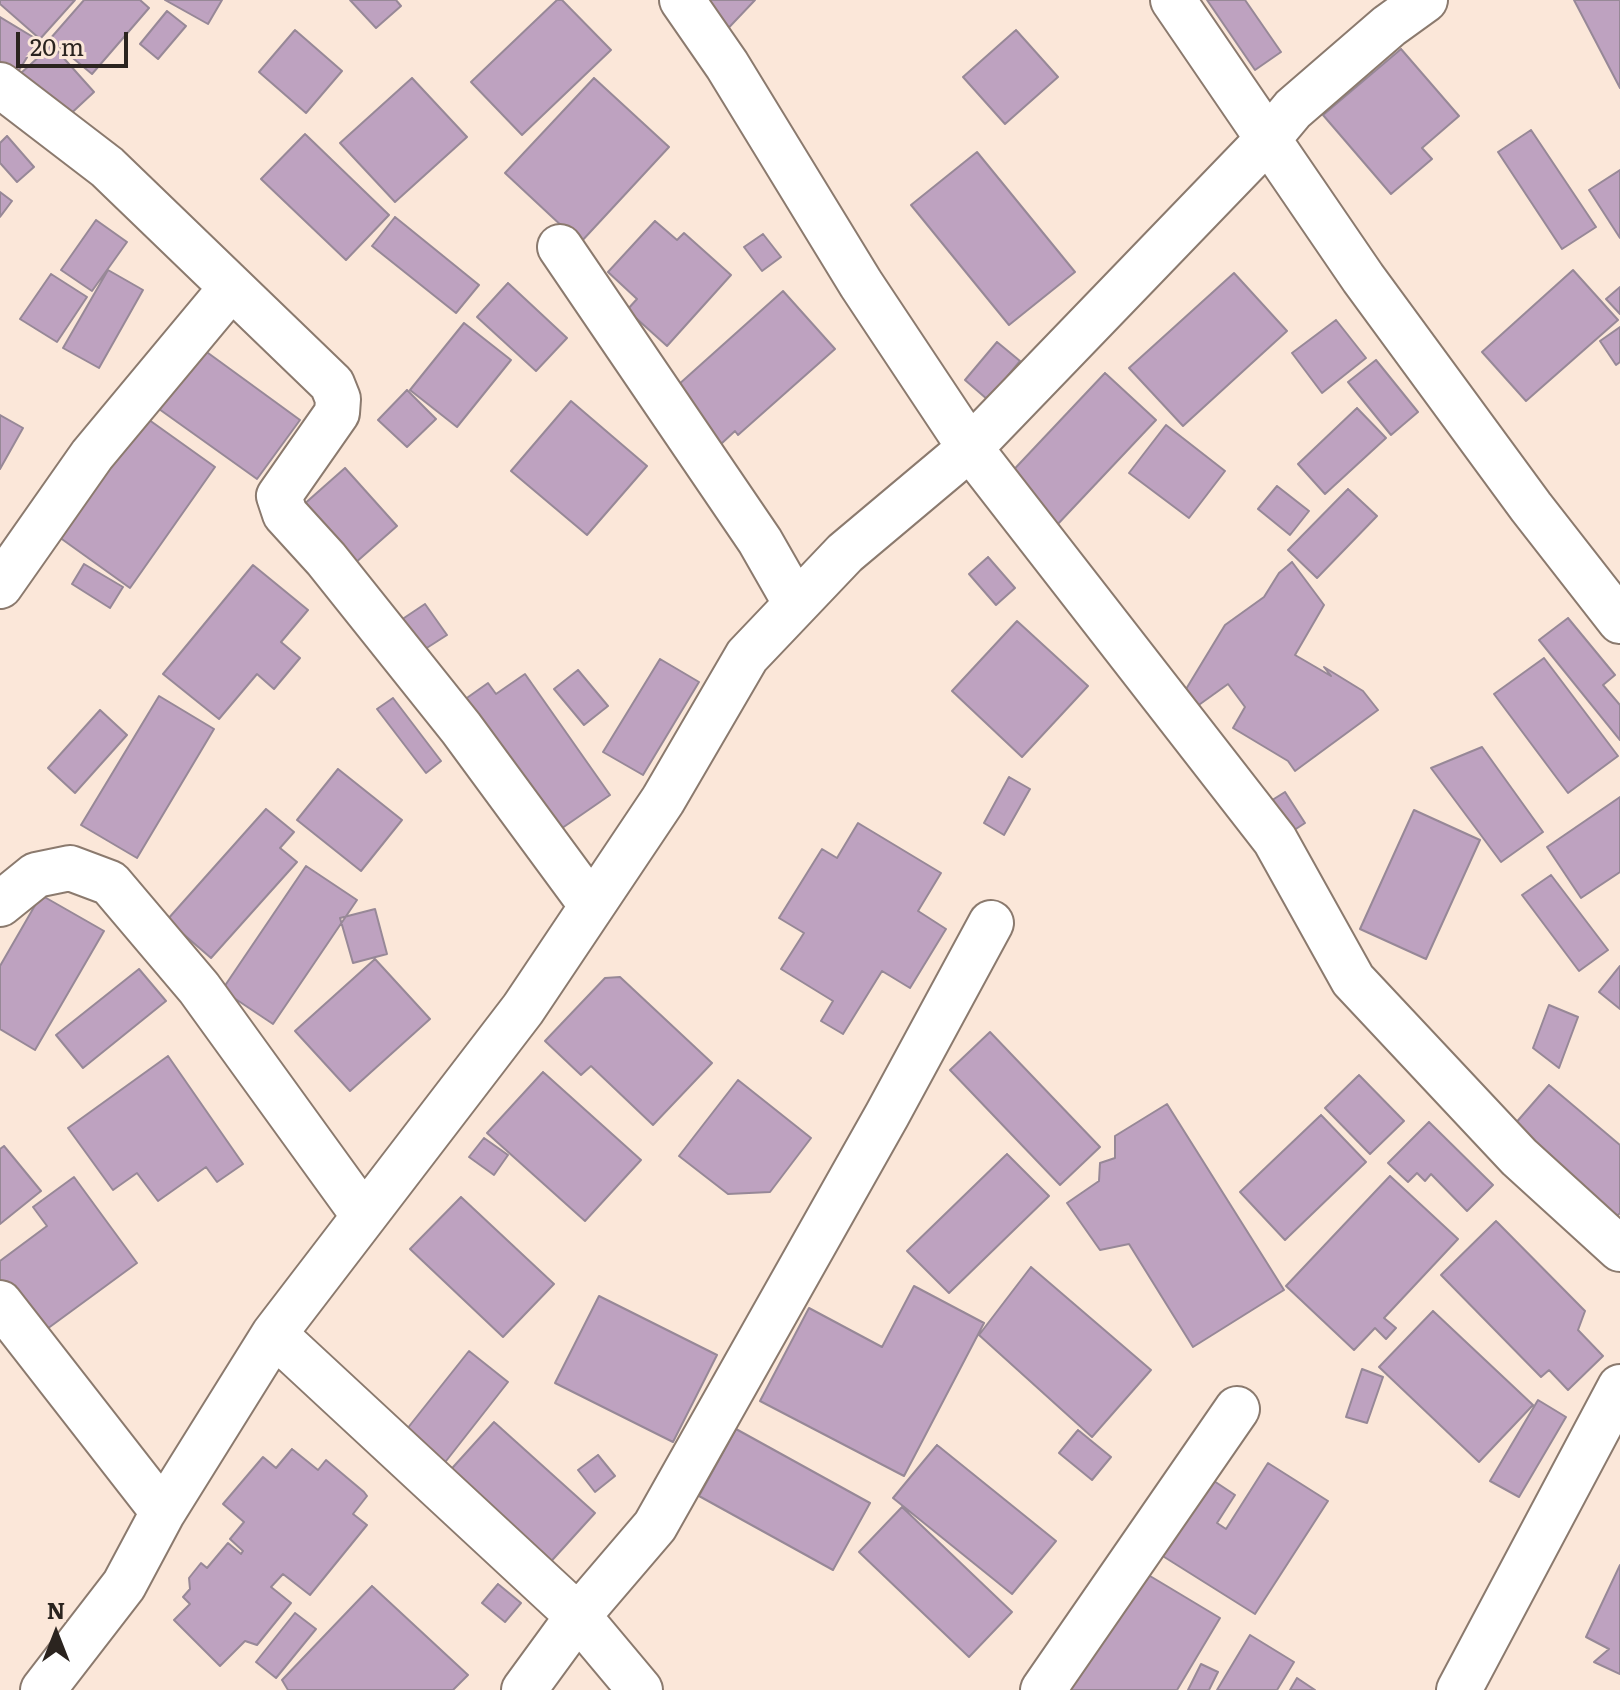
<!DOCTYPE html>
<html>
<head>
<meta charset="utf-8">
<style>
  body { margin:0 }
  #map { position:relative; width:1620px; height:1690px; overflow:hidden; background:#fbe7d9; font-family:Literata,serif }
  canvas { display:block }
  .north { position:absolute; left:16px; top:1594px; width:80px; height:80px; -webkit-text-stroke:6px #fbe7d9; paint-order:stroke; rotate:0deg; font-size:22px; font-weight:700; line-height:32px; text-align:center; color:#2b241f }
  .north::after { content:''; display:block; margin:auto; width:28px; height:36px; background:#2b241f; clip-path:polygon(50% 0,100% 100%,50% 72%,0 100%) }
  .scale { position:absolute; left:16px; top:32px; width:112px; height:36px; box-sizing:border-box; border:4px solid #2b241f; border-top:0; padding-left:10px; font-size:24px; line-height:28px; white-space:nowrap; color:#2b241f; -webkit-text-stroke:6px #fbe7d9; paint-order:stroke }
</style>
</head>
<body>
<div id="map">
<canvas width="1620" height="1690"></canvas>
<div class="north">N</div>
<div class="scale">20 m</div>
</div>
<script>
const ctx = document.querySelector('canvas').getContext('2d');
ctx.lineJoin = 'round';
function paint(path, color) {
  ctx.fillStyle = color;
  ctx.fill(path, 'evenodd');
}
function toPath(rows) {
  const path = new Path2D();
  for (const r of rows) {
    path.moveTo(r[0], r[1]);
    for (let i = 2; i < r.length; i += 2) path.lineTo(r[i], r[i + 1]);
  }
  return path;
}
function stroke(path, color, width, dash) {
  ctx.strokeStyle = color;
  ctx.lineWidth = width;
  ctx.lineCap = dash ? 'butt' : 'round';
  ctx.setLineDash(dash || []);
  ctx.stroke(path);
}
const building = toPath([
  [0,0,75,0,40,39,0,4,0,0],
  [84,0,140,0,149,8,92,74,50,39,84,0],
  [165,0,222,0,208,24,165,0],
  [350,0,396,0,401,6,376,28,350,0],
  [557,0,562,0,611,50,522,135,471,82,557,0],
  [674,0,755,0,718,39,674,0],
  [1207,0,1245,0,1281,52,1255,70,1207,0],
  [1574,0,1620,0,1620,88,1574,0],
  [167,11,186,26,158,59,140,44,167,11],
  [0,17,38,40,14,78,0,69,0,17],
  [295,30,342,71,306,113,259,72,295,30],
  [1016,30,1058,77,1005,124,963,77,1016,30],
  [52,45,94,92,64,120,21,73,52,45],
  [1401,49,1459,116,1422,148,1432,159,1391,194,1323,115,1401,49],
  [412,78,467,137,395,202,340,143,412,78],
  [594,78,669,147,580,243,505,173,594,78],
  [1531,130,1596,227,1562,249,1498,152,1531,130],
  [305,134,389,215,346,260,261,179,305,134],
  [7,136,34,167,17,182,0,163,0,143,7,136],
  [977,152,1075,272,1009,325,911,205,977,152],
  [1620,170,1620,238,1589,190,1620,170],
  [0,192,12,201,0,217,0,192],
  [395,217,479,285,456,313,372,246,395,217],
  [96,220,127,242,92,291,61,270,96,220],
  [655,221,677,240,684,233,731,275,667,346,627,310,637,299,608,272,655,221],
  [763,234,781,257,762,271,744,247,763,234],
  [108,270,143,290,99,368,63,348,108,270],
  [1573,270,1618,320,1526,401,1482,352,1573,270],
  [1234,273,1287,331,1183,426,1129,368,1234,273],
  [51,274,87,297,57,342,20,319,51,274],
  [508,283,567,338,536,371,477,317,508,283],
  [1620,287,1620,314,1606,299,1620,287],
  [783,291,835,349,738,435,735,431,707,457,658,403,783,291],
  [1336,320,1366,358,1322,393,1292,353,1336,320],
  [464,323,511,360,457,427,410,390,464,323],
  [1620,327,1620,362,1616,365,1600,341,1620,327],
  [182,334,300,420,257,479,138,394,182,334],
  [997,342,1020,361,988,400,965,380,997,342],
  [1376,360,1418,412,1391,435,1348,382,1376,360],
  [1105,373,1156,420,1039,544,988,497,1105,373],
  [407,390,436,419,407,447,378,420,407,390],
  [571,401,647,466,587,535,511,471,571,401],
  [1357,408,1386,438,1325,494,1298,464,1357,408],
  [0,415,23,428,0,469,0,415],
  [145,417,215,467,130,588,59,537,145,417],
  [1166,425,1225,471,1189,518,1129,473,1166,425],
  [345,468,397,526,354,564,302,506,345,468],
  [1277,486,1309,511,1290,535,1258,509,1277,486],
  [1348,489,1377,516,1317,578,1288,550,1348,489],
  [988,557,1015,588,996,605,969,574,988,557],
  [1292,562,1324,605,1295,655,1331,676,1324,667,1363,691,1378,710,1295,771,1288,761,1233,728,1245,707,1228,684,1189,712,1180,699,1225,625,1264,597,1279,573,1292,562],
  [84,564,123,587,110,608,72,584,84,564],
  [253,565,308,610,281,642,300,658,274,689,257,674,219,719,163,674,253,565],
  [425,604,447,635,422,651,401,620,425,604],
  [1568,618,1615,675,1603,685,1620,705,1620,740,1539,640,1568,618],
  [1017,621,1088,686,1022,757,952,691,1017,621],
  [1544,658,1618,756,1568,793,1494,694,1544,658],
  [660,659,699,682,643,775,603,752,660,659],
  [578,670,608,706,584,725,554,689,578,670],
  [525,674,610,795,555,833,447,712,488,683,496,694,525,674],
  [159,696,214,729,137,858,81,825,159,696],
  [393,698,441,761,426,773,377,709,393,698],
  [100,710,127,735,75,793,48,768,100,710],
  [1482,747,1543,832,1501,862,1431,768,1482,747],
  [338,769,402,820,361,871,297,820,338,769],
  [1009,777,1030,789,1004,835,984,823,1009,777],
  [1285,792,1305,823,1279,840,1258,809,1285,792],
  [1620,797,1620,872,1581,898,1547,847,1620,797],
  [266,809,294,832,280,848,297,862,211,958,167,920,266,809],
  [1414,810,1480,840,1426,959,1360,929,1414,810],
  [858,823,941,873,918,911,946,929,910,988,882,971,843,1034,821,1021,833,1001,781,969,804,933,779,918,822,849,837,858,858,823],
  [306,866,357,900,273,1024,222,990,306,866],
  [1551,875,1608,950,1579,971,1522,895,1551,875],
  [41,895,104,931,35,1050,0,1029,0,966,41,895],
  [375,909,387,954,353,963,340,918,375,909],
  [375,959,430,1019,350,1091,295,1031,375,959],
  [1620,966,1620,1009,1599,992,1620,966],
  [139,969,166,1001,83,1068,56,1035,139,969],
  [620,977,712,1063,653,1125,591,1066,581,1075,545,1041,605,978,620,977],
  [1549,1005,1578,1017,1559,1068,1533,1048,1549,1005],
  [990,1032,1100,1147,1060,1185,950,1070,990,1032],
  [168,1056,243,1164,217,1182,206,1167,158,1201,137,1173,113,1190,68,1128,168,1056],
  [543,1072,641,1160,585,1221,487,1133,543,1072],
  [1359,1075,1404,1121,1370,1154,1325,1108,1359,1075],
  [738,1080,811,1138,770,1192,728,1194,679,1156,738,1080],
  [1549,1085,1620,1145,1620,1213,1611,1223,1507,1133,1549,1085],
  [1167,1104,1284,1290,1193,1347,1129,1244,1100,1250,1067,1203,1099,1181,1100,1163,1115,1158,1115,1136,1167,1104],
  [1321,1115,1366,1162,1285,1240,1240,1192,1321,1115],
  [1429,1122,1493,1185,1467,1211,1431,1174,1425,1181,1417,1173,1408,1182,1388,1163,1429,1122],
  [484,1138,508,1155,494,1175,469,1157,484,1138],
  [4,1146,41,1191,0,1224,0,1149,4,1146],
  [1007,1154,1049,1196,949,1293,907,1251,1007,1154],
  [1390,1176,1458,1239,1384,1318,1396,1328,1386,1339,1375,1328,1354,1350,1286,1286,1390,1176],
  [74,1177,137,1263,32,1340,0,1297,0,1261,47,1226,33,1207,74,1177],
  [461,1197,554,1284,503,1337,410,1249,461,1197],
  [1496,1221,1585,1311,1578,1330,1603,1356,1568,1390,1549,1370,1541,1377,1441,1275,1496,1221],
  [1031,1267,1151,1370,1092,1437,979,1335,1031,1267],
  [914,1286,984,1323,904,1476,760,1401,809,1308,882,1347,914,1286],
  [599,1296,717,1355,673,1442,555,1383,599,1296],
  [1433,1311,1533,1405,1479,1462,1379,1367,1433,1311],
  [469,1351,508,1382,439,1470,399,1439,469,1351],
  [1362,1369,1383,1377,1367,1423,1346,1417,1362,1369],
  [1538,1400,1566,1417,1519,1497,1490,1481,1538,1400],
  [494,1422,595,1513,546,1567,445,1476,494,1422],
  [736,1429,870,1503,833,1570,699,1496,736,1429],
  [1078,1430,1111,1457,1092,1480,1059,1453,1078,1430],
  [937,1445,1056,1541,1012,1594,893,1498,937,1445],
  [292,1449,318,1470,326,1460,364,1492,367,1496,353,1514,367,1525,310,1595,283,1574,271,1587,291,1603,257,1645,245,1641,220,1666,174,1620,190,1604,183,1597,190,1589,189,1578,201,1563,207,1568,228,1543,241,1554,243,1551,230,1539,244,1522,223,1504,263,1457,276,1468,292,1449],
  [598,1455,615,1476,595,1492,578,1470,598,1455],
  [1184,1461,1235,1495,1217,1523,1226,1529,1268,1463,1328,1501,1255,1614,1134,1538,1184,1461],
  [902,1507,1012,1612,969,1657,859,1552,902,1507],
  [1130,1564,1220,1618,1177,1690,1046,1690,1130,1564],
  [1620,1565,1620,1674,1594,1662,1609,1649,1586,1637,1620,1565],
  [498,1584,521,1603,505,1622,482,1603,498,1584],
  [372,1586,468,1675,453,1690,288,1690,282,1680,372,1586],
  [295,1613,316,1629,276,1678,256,1662,295,1613],
  [1250,1635,1294,1662,1277,1690,1217,1690,1250,1635],
  [1201,1664,1218,1672,1209,1690,1188,1690,1201,1664],
  [1297,1678,1315,1690,1290,1690,1297,1678]
]);
const minor = toPath([
  [682,0,727,65,861,284,970,448,1275,840,1353,980,1519,1157,1620,1249],
  [1173,0,1363,278,1531,507,1620,621],
  [0,85,107,167,332,384,338,399,337,413,279,496,285,514,326,559,461,728,592,906],
  [560,247,760,541,796,604],
  [0,586,92,455,231,288],
  [0,904,36,875,70,868,110,883,199,988,364,1216],
  [0,1303,163,1512],
  [274,1334,578,1616,640,1690],
  [43,1690,124,1585,163,1512,274,1334,523,1009,663,800,747,656,845,553,970,448,1268,139,1293,109,1389,26,1425,0],
  [524,1690,578,1616,655,1526,887,1115,991,923],
  [1043,1690,1237,1409],
  [1459,1690,1620,1387]
]);
paint(building, '#bea2c0');
stroke(building, '#978897', 2);
stroke(minor, '#8b7a6e', 48);
stroke(minor, '#fff', 44);
</script>
</body>
</html>
